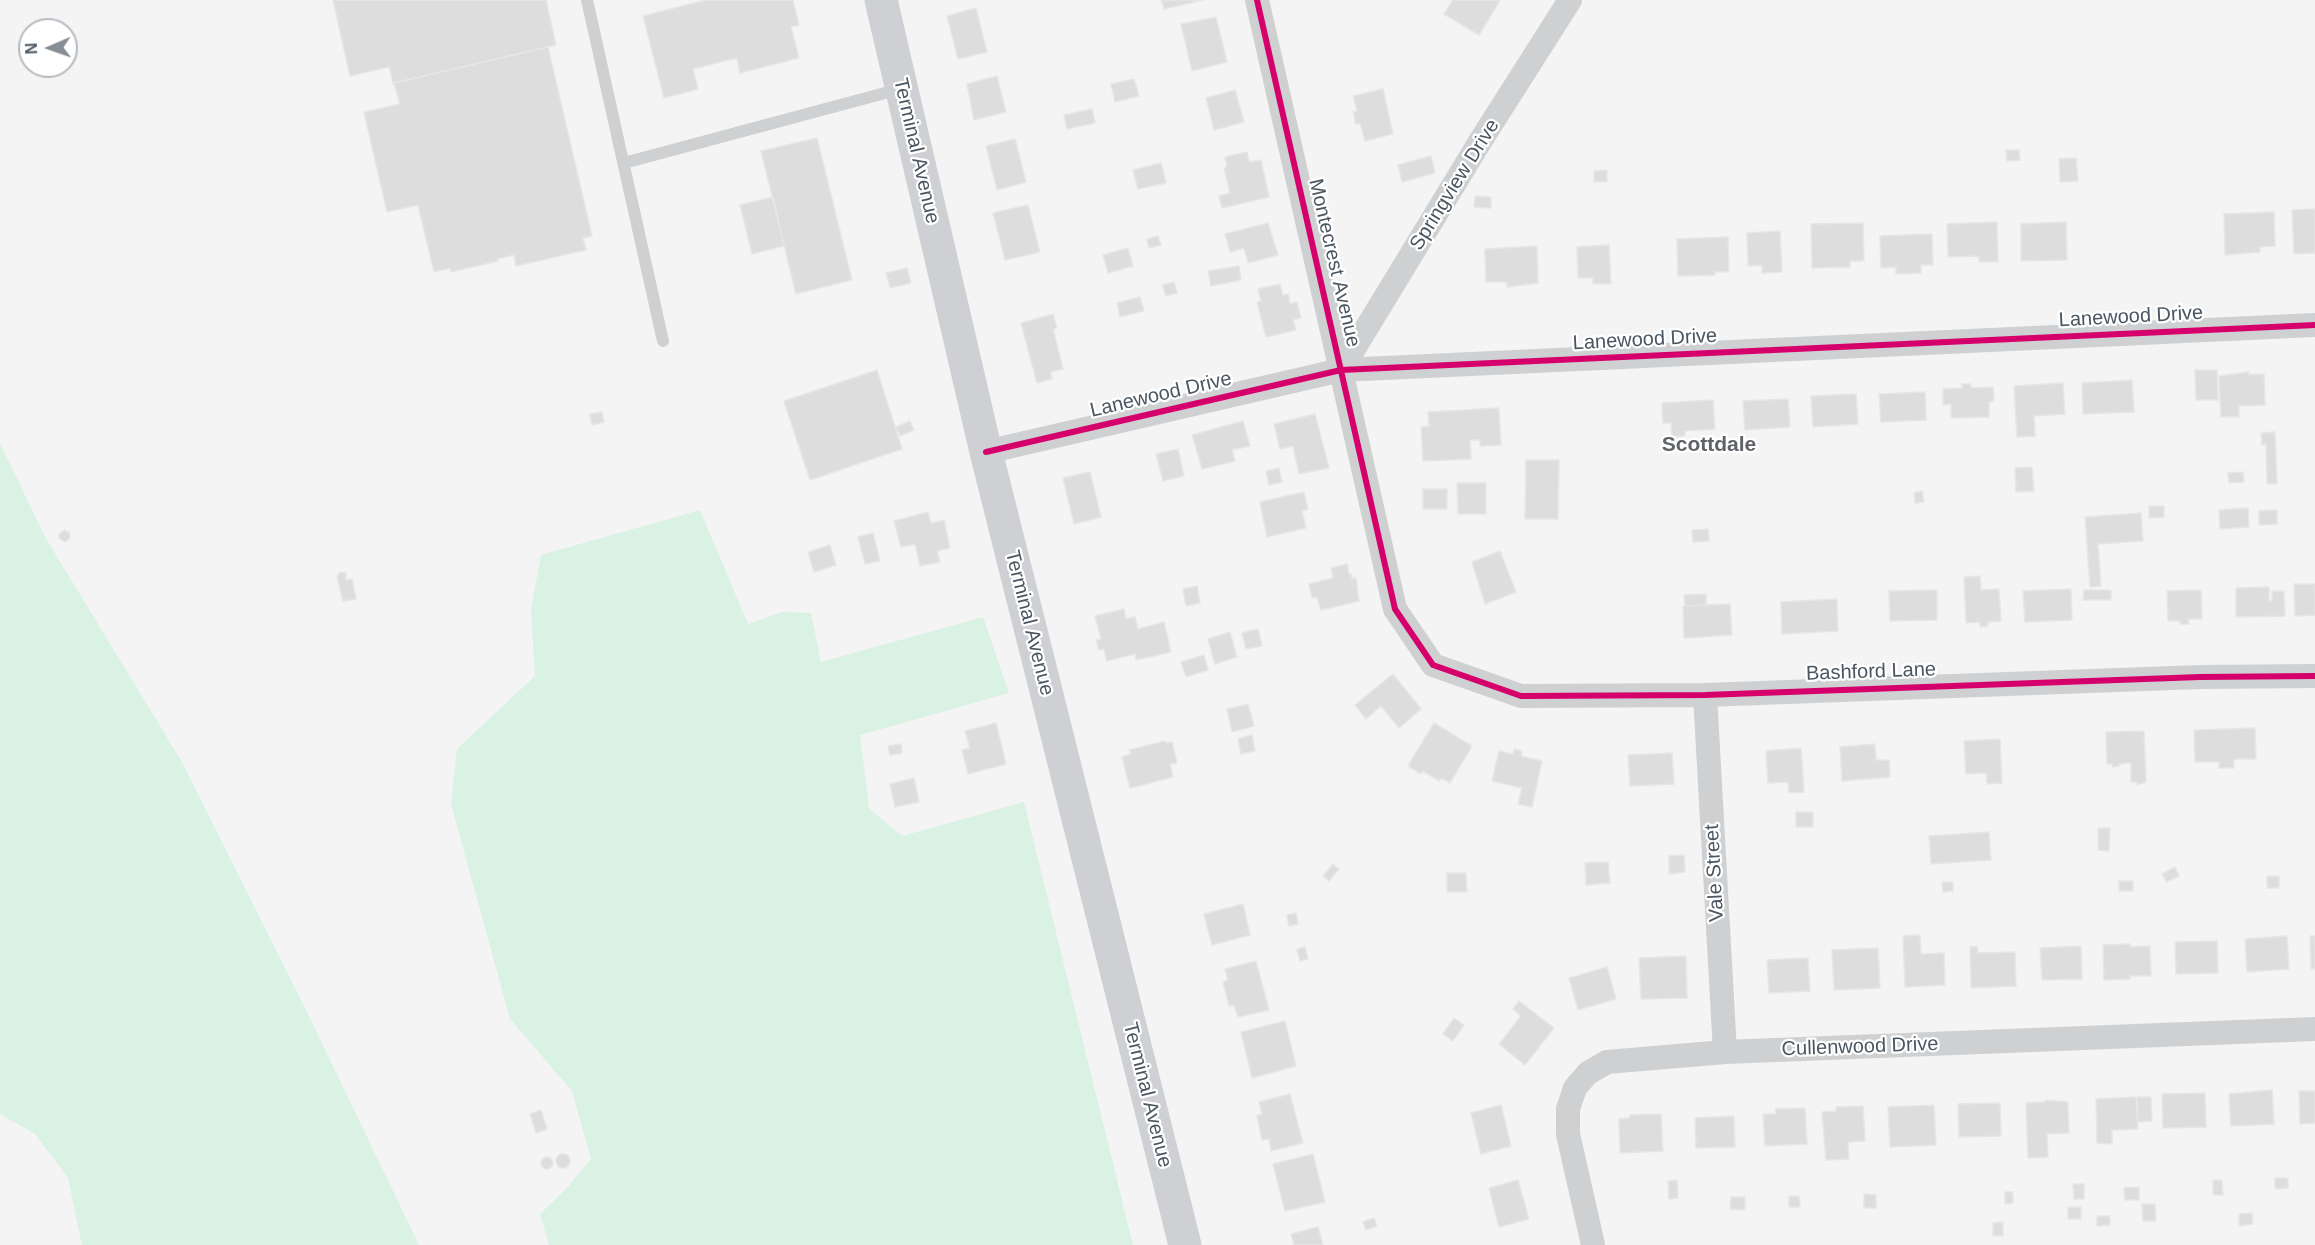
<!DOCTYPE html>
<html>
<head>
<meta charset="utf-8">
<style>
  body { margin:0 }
  #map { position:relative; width:2315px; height:1245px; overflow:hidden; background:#f4f4f4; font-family:Arial,sans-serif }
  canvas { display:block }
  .north { position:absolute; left:18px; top:18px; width:60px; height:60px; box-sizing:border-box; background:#fff; border:2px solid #b7bbc0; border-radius:50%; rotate:268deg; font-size:16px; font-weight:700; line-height:24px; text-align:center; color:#4a5661 }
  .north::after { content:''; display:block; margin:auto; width:21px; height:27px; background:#868d94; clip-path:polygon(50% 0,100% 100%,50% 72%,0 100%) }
</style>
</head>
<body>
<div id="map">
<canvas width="2315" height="1245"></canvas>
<div class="north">N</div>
</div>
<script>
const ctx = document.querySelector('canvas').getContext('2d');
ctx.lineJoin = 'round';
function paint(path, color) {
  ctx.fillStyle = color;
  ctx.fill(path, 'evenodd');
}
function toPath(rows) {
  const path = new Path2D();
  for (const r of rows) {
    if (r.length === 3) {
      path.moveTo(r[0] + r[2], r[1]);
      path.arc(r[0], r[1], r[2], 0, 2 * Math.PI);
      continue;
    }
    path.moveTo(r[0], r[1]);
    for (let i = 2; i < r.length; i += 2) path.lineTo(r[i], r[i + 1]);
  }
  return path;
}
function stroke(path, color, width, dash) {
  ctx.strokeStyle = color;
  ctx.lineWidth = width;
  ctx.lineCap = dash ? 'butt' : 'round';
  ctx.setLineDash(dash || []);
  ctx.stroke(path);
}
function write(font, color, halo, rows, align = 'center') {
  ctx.font = font + ' Arial,sans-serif';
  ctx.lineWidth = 4.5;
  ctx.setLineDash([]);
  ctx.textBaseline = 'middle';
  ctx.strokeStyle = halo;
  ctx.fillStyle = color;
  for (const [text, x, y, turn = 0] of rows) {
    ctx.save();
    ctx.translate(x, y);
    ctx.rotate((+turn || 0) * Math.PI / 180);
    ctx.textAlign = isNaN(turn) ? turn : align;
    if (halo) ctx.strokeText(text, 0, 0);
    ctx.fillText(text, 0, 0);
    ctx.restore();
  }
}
const green = toPath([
  [0,443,45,537,182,762,306,1010,419,1245,82,1245,68,1178,35,1134,0,1114],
  [700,510,748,624,782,612,811,613,821,662,983,617,1009,693,860,735,869,808,902,836,1024,802,1133,1245,549,1245,540,1214,566,1189,591,1159,572,1091,510,1019,451,804,457,749,535,676,531,610,541,555]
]);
const building = toPath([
  [333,0,546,0,556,45,393,83,389,67,350,76,333,0],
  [706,0,793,0,799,25,791,27,799,58,740,73,737,58,693,69,698,89,664,98,643,16,706,0],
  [1161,0,1203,0,1164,9,1161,0],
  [1453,0,1500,0,1479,35,1444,14,1453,0],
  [976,8,987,52,958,59,947,16,976,8],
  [1216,17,1227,62,1192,71,1181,24,1216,17],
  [548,47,592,236,583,238,586,250,516,266,514,255,497,259,498,261,451,272,450,268,434,272,418,205,387,212,364,112,400,104,394,83,548,47],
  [997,76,1006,112,974,120,967,84,997,76],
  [1134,79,1139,96,1115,102,1111,84,1134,79],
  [1383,89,1393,134,1365,141,1360,123,1356,124,1353,112,1357,111,1353,96,1383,89],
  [1235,90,1244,122,1214,130,1206,98,1235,90],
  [1092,109,1095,123,1067,129,1064,115,1092,109],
  [817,138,852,280,796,294,761,151,817,138],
  [1015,139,1026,182,997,190,986,146,1015,139],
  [2006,150,2019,150,2020,160,2007,161,2006,150],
  [1247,152,1249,162,1261,160,1269,197,1222,208,1219,196,1230,193,1224,168,1227,167,1225,157,1247,152],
  [1431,156,1435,173,1402,182,1398,165,1431,156],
  [2076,158,2078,181,2060,182,2059,159,2076,158],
  [1161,163,1166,183,1138,189,1133,170,1161,163],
  [1607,170,1607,182,1594,182,1594,171,1607,170],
  [1475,196,1491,197,1491,208,1474,207,1475,196],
  [773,197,784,246,752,254,740,205,773,197],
  [1028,205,1040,252,1005,260,993,213,1028,205],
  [2315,209,2315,253,2294,254,2292,210,2315,209],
  [2274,212,2275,246,2260,247,2260,252,2225,255,2224,214,2274,212],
  [1997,222,1998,262,1979,262,1979,256,1948,257,1947,224,1997,222],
  [2066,222,2067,260,2021,261,2021,224,2066,222],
  [1268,223,1278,255,1248,263,1244,248,1230,252,1225,234,1268,223],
  [1863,223,1864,261,1850,261,1850,267,1812,268,1811,224,1863,223],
  [1780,231,1782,272,1762,273,1762,265,1748,266,1747,233,1780,231],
  [1932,234,1933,265,1921,265,1921,273,1896,274,1896,267,1881,268,1880,236,1932,234],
  [1158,236,1161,245,1149,248,1147,239,1158,236],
  [1728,237,1729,272,1715,272,1715,275,1678,276,1677,239,1728,237],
  [1609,245,1611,284,1593,284,1593,278,1578,278,1577,247,1609,245],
  [1537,246,1538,283,1507,287,1507,282,1486,282,1485,249,1537,246],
  [1128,248,1133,266,1108,273,1103,255,1128,248],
  [1239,266,1241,280,1211,286,1208,271,1239,266],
  [907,268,911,283,890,288,886,273,907,268],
  [1174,282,1177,293,1166,296,1162,285,1174,282],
  [1280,284,1283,295,1288,294,1290,304,1297,302,1301,318,1293,320,1296,330,1266,337,1257,302,1261,301,1258,289,1280,284],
  [1140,297,1144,311,1120,317,1117,303,1140,297],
  [1053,314,1057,328,1053,329,1063,369,1051,372,1052,379,1037,383,1021,323,1053,314],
  [877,370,902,449,810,480,784,401,877,370],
  [2195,370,2217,370,2218,400,2196,400,2195,370],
  [2249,372,2249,375,2264,374,2265,405,2239,406,2239,417,2221,417,2219,376,2249,372],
  [2132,380,2134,412,2083,414,2082,383,2132,380],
  [2063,383,2065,414,2034,416,2035,436,2017,437,2014,386,2063,383],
  [1962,384,1971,384,1971,388,1993,387,1994,401,1989,402,1989,417,1951,418,1951,404,1943,405,1943,389,1962,388,1962,384],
  [1925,392,1926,420,1881,422,1879,394,1925,392],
  [1856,394,1858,424,1813,427,1811,396,1856,394],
  [1788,399,1790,427,1745,430,1743,401,1788,399],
  [1713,400,1715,429,1685,431,1685,436,1672,437,1671,423,1663,423,1662,403,1713,400],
  [1499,408,1501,445,1480,446,1480,440,1470,440,1471,459,1423,461,1421,427,1429,426,1428,412,1499,408],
  [602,412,604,422,592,425,590,414,602,412],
  [1315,414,1329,468,1299,474,1293,446,1280,449,1274,424,1315,414],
  [910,421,914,430,900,436,896,427,910,421],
  [1243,421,1250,446,1232,450,1235,461,1202,469,1192,435,1243,421],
  [2275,432,2277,484,2267,484,2266,444,2262,445,2261,433,2275,432],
  [1178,449,1184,476,1163,481,1156,454,1178,449],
  [1526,460,1559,460,1558,519,1525,519,1526,460],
  [2032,467,2034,491,2016,492,2015,468,2032,467],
  [1279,468,1282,482,1269,485,1266,471,1279,468],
  [1090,472,1101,517,1074,524,1063,478,1090,472],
  [2243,472,2244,482,2229,483,2228,473,2243,472],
  [1457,483,1486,483,1486,514,1458,514,1457,483],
  [1423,489,1447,489,1447,509,1423,509,1423,489],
  [1922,491,1924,502,1915,503,1914,493,1922,491],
  [1304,492,1308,509,1302,511,1306,528,1267,537,1260,502,1304,492],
  [2149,506,2164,506,2164,517,2149,518,2149,506],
  [2248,508,2249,527,2220,529,2219,510,2248,508],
  [2277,510,2277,524,2259,525,2259,511,2277,510],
  [928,512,931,523,944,520,950,548,937,551,940,562,920,566,915,544,901,547,894,521,928,512],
  [2141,513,2143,541,2098,544,2101,586,2090,587,2085,517,2141,513],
  [1708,529,1709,541,1693,542,1692,530,1708,529],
  [64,530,70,533,70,538,65,542,59,538,59,534,64,530],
  [873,533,880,561,865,564,858,537,873,533],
  [830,545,836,565,814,572,808,552,830,545],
  [1500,551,1516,592,1485,604,1472,562,1500,551],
  [1347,564,1349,574,1351,574,1352,579,1356,578,1359,601,1321,610,1317,597,1312,598,1309,584,1333,578,1331,568,1347,564],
  [340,572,346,573,346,580,352,579,356,599,343,601,337,577,340,572],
  [1980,576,1981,590,1999,589,2001,621,1988,622,1988,626,1980,627,1980,622,1966,623,1964,577,1980,576],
  [2294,584,2315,584,2315,615,2295,616,2294,584],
  [1197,586,1200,603,1186,606,1183,589,1197,586],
  [2269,587,2269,601,2272,601,2272,591,2284,591,2285,616,2236,617,2236,588,2269,587],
  [2071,589,2072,620,2025,622,2023,591,2071,589],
  [1937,590,1937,620,1890,621,1889,591,1937,590],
  [2084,590,2111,590,2111,600,2083,600,2084,590],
  [2201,590,2202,619,2188,619,2189,624,2180,624,2180,621,2168,621,2167,591,2201,590],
  [1706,594,1706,605,1685,606,1684,595,1706,594],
  [1837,599,1838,631,1782,634,1781,602,1837,599],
  [1730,604,1732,635,1684,638,1683,606,1730,604],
  [1124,609,1126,619,1135,617,1138,629,1164,622,1171,652,1136,660,1135,654,1107,661,1104,649,1099,650,1096,640,1101,639,1095,616,1124,609],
  [1258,629,1262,646,1246,649,1242,633,1258,629],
  [1230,632,1237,657,1215,664,1208,639,1230,632],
  [1204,655,1208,670,1186,677,1181,662,1204,655],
  [1393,674,1421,709,1399,728,1381,706,1366,719,1355,705,1393,674],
  [1248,704,1254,726,1232,732,1227,709,1248,704],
  [996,723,1006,764,968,774,962,750,970,748,965,731,996,723],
  [1434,723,1472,746,1450,783,1441,778,1439,781,1423,771,1421,774,1408,766,1434,723],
  [2255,728,2256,759,2234,759,2234,768,2219,768,2219,762,2195,762,2194,730,2255,728],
  [2144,731,2146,782,2137,785,2137,782,2131,782,2131,763,2119,764,2119,766,2113,767,2112,764,2107,764,2106,732,2144,731],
  [1252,735,1255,751,1241,754,1238,739,1252,735],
  [2000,739,2002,783,1987,784,1986,773,1966,774,1964,741,2000,739],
  [1165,741,1166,743,1172,742,1177,763,1170,764,1173,777,1130,788,1122,757,1131,754,1129,750,1165,741],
  [901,744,902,753,890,755,888,746,901,744],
  [1875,744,1876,760,1889,760,1890,777,1842,781,1840,747,1875,744],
  [1801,748,1804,792,1789,793,1788,782,1768,783,1766,751,1801,748],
  [1514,749,1522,751,1521,756,1542,761,1532,807,1518,804,1522,788,1492,781,1499,751,1513,754,1514,749],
  [1672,753,1674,784,1630,786,1628,755,1672,753],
  [914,778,919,802,895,807,890,784,914,778],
  [1796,812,1813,812,1813,827,1796,827,1796,812],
  [2098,828,2110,828,2109,851,2098,850,2098,828],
  [1989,832,1991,860,1931,864,1929,836,1989,832],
  [1684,855,1685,872,1669,874,1669,856,1684,855],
  [1608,862,1610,883,1586,885,1585,863,1608,862],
  [1333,864,1339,869,1329,881,1323,876,1333,864],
  [2175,867,2179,876,2167,882,2162,874,2175,867],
  [1447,873,1466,873,1467,892,1447,892,1447,873],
  [2267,876,2279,876,2279,888,2267,888,2267,876],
  [2119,881,2133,881,2133,891,2119,891,2119,881],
  [1942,882,1953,882,1953,891,1943,892,1942,882],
  [1243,904,1250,935,1212,945,1204,914,1243,904],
  [1296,913,1298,924,1289,926,1287,915,1296,913],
  [1920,935,1921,954,1944,953,1945,985,1905,987,1903,936,1920,935],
  [2287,936,2289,969,2247,972,2245,939,2287,936],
  [2310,936,2315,936,2315,969,2311,969,2310,936],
  [2217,941,2218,973,2176,974,2175,942,2217,941],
  [2130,944,2130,947,2150,946,2151,976,2130,976,2130,979,2104,980,2103,945,2130,944],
  [1977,946,1978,953,2015,952,2016,986,1971,988,1970,947,1977,946],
  [2081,946,2082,979,2042,980,2040,948,2081,946],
  [1305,947,1308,959,1300,961,1297,949,1305,947],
  [1878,948,1880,988,1834,990,1832,950,1878,948],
  [1686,956,1687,998,1641,999,1639,958,1686,956],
  [1808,958,1810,991,1769,993,1767,960,1808,958],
  [1256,961,1269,1010,1238,1017,1234,1005,1229,1006,1223,982,1228,980,1225,969,1256,961],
  [1607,967,1616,999,1578,1010,1569,978,1607,967],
  [1519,1001,1554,1028,1525,1065,1499,1044,1521,1016,1513,1009,1519,1001],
  [1454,1018,1464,1025,1453,1041,1443,1034,1454,1018],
  [1285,1021,1296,1066,1252,1078,1241,1032,1285,1021],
  [2272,1090,2274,1124,2231,1126,2229,1094,2272,1090],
  [2299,1091,2315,1091,2315,1123,2300,1124,2299,1091],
  [2205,1093,2206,1127,2163,1128,2162,1094,2205,1093],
  [1290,1094,1303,1143,1271,1151,1269,1139,1262,1140,1257,1116,1262,1114,1259,1102,1290,1094],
  [2136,1097,2138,1129,2112,1130,2112,1144,2097,1143,2096,1099,2136,1097],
  [2137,1097,2151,1097,2152,1121,2138,1122,2137,1097],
  [2045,1100,2068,1102,2069,1133,2047,1134,2048,1157,2028,1158,2026,1103,2045,1102,2045,1100],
  [2000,1103,2001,1136,1959,1137,1958,1104,2000,1103],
  [1501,1105,1511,1146,1481,1154,1471,1113,1501,1105],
  [1934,1105,1936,1145,1890,1147,1888,1107,1934,1105],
  [1863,1106,1865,1141,1848,1142,1849,1159,1826,1160,1822,1112,1836,1111,1836,1107,1863,1106],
  [1805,1108,1807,1144,1765,1146,1763,1114,1776,1114,1775,1109,1805,1108],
  [541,1110,547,1129,536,1133,530,1114,541,1110],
  [1661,1114,1663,1151,1620,1153,1619,1119,1630,1118,1630,1115,1661,1114],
  [1734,1116,1735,1147,1696,1148,1695,1118,1734,1116],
  [1313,1154,1325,1202,1285,1211,1273,1164,1313,1154],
  [563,1161,7],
  [547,1163,6],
  [2275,1178,2288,1178,2288,1188,2275,1189,2275,1178],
  [1518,1180,1529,1219,1499,1227,1489,1188,1518,1180],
  [1677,1180,1678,1198,1669,1199,1668,1181,1677,1180],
  [2213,1180,2222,1180,2223,1195,2213,1195,2213,1180],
  [2073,1184,2084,1184,2084,1199,2074,1199,2073,1184],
  [2139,1187,2139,1200,2125,1200,2124,1188,2139,1187],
  [2005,1192,2013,1192,2013,1203,2005,1204,2005,1192],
  [1864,1194,1876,1195,1876,1208,1864,1208,1864,1194],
  [1789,1196,1799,1196,1800,1207,1789,1207,1789,1196],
  [1731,1197,1745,1197,1745,1210,1730,1209,1731,1197],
  [2142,1204,2155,1204,2156,1221,2143,1221,2142,1204],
  [2068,1207,2081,1207,2081,1219,2068,1219,2068,1207],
  [2252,1213,2253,1224,2239,1226,2239,1214,2252,1213],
  [2097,1216,2110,1216,2110,1225,2097,1226,2097,1216],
  [1374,1218,1377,1226,1366,1230,1363,1222,1374,1218],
  [2003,1222,2003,1236,1993,1236,1993,1223,2003,1222],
  [1318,1227,1323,1245,1294,1245,1291,1234,1318,1227]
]);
const lane = toPath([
  [587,0,663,341],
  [624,163,900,89]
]);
const street = toPath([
  [1257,0,1395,609,1433,665,1521,696,1705,695,2200,677,2315,676],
  [1341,370,1481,140,1570,0],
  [986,452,1341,370,2315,325],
  [1705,695,1725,1052],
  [1593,1245,1568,1134,1568,1109,1575,1088,1588,1073,1607,1062,1725,1052,2315,1029]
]);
const secondary = toPath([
  [881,0,986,452,1185,1245]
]);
const cycleway = toPath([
  [1257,0,1395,609,1433,665,1521,696,1705,695,2200,677,2315,676],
  [986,452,1341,370,2315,325]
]);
const streetNames = [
  ["Terminal Avenue",916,151,77],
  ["Springview Drive",1455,185,-58],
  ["Montecrest Avenue",1334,263,77],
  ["Lanewood Drive",2131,317,-3],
  ["Lanewood Drive",1645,340,-3],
  ["Lanewood Drive",1161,395,-13],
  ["Terminal Avenue",1029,623,76],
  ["Bashford Lane",1871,672,-2],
  ["Vale Street",1715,873,-93],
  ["Cullenwood Drive",1860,1047,-2],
  ["Terminal Avenue",1147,1095,76]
];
const neighbourhoodNames = [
  ["Scottdale",1709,445]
];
paint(green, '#d9f2e3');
paint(building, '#ddddde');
stroke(building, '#e5e6e7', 1.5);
stroke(lane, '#ced0d2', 12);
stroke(street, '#ced0d2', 24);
stroke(secondary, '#ced0d4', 33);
stroke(cycleway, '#d6006c', 6);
write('20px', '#4a5661', '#fff', streetNames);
write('bold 21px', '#5f6368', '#fff', neighbourhoodNames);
</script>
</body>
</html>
